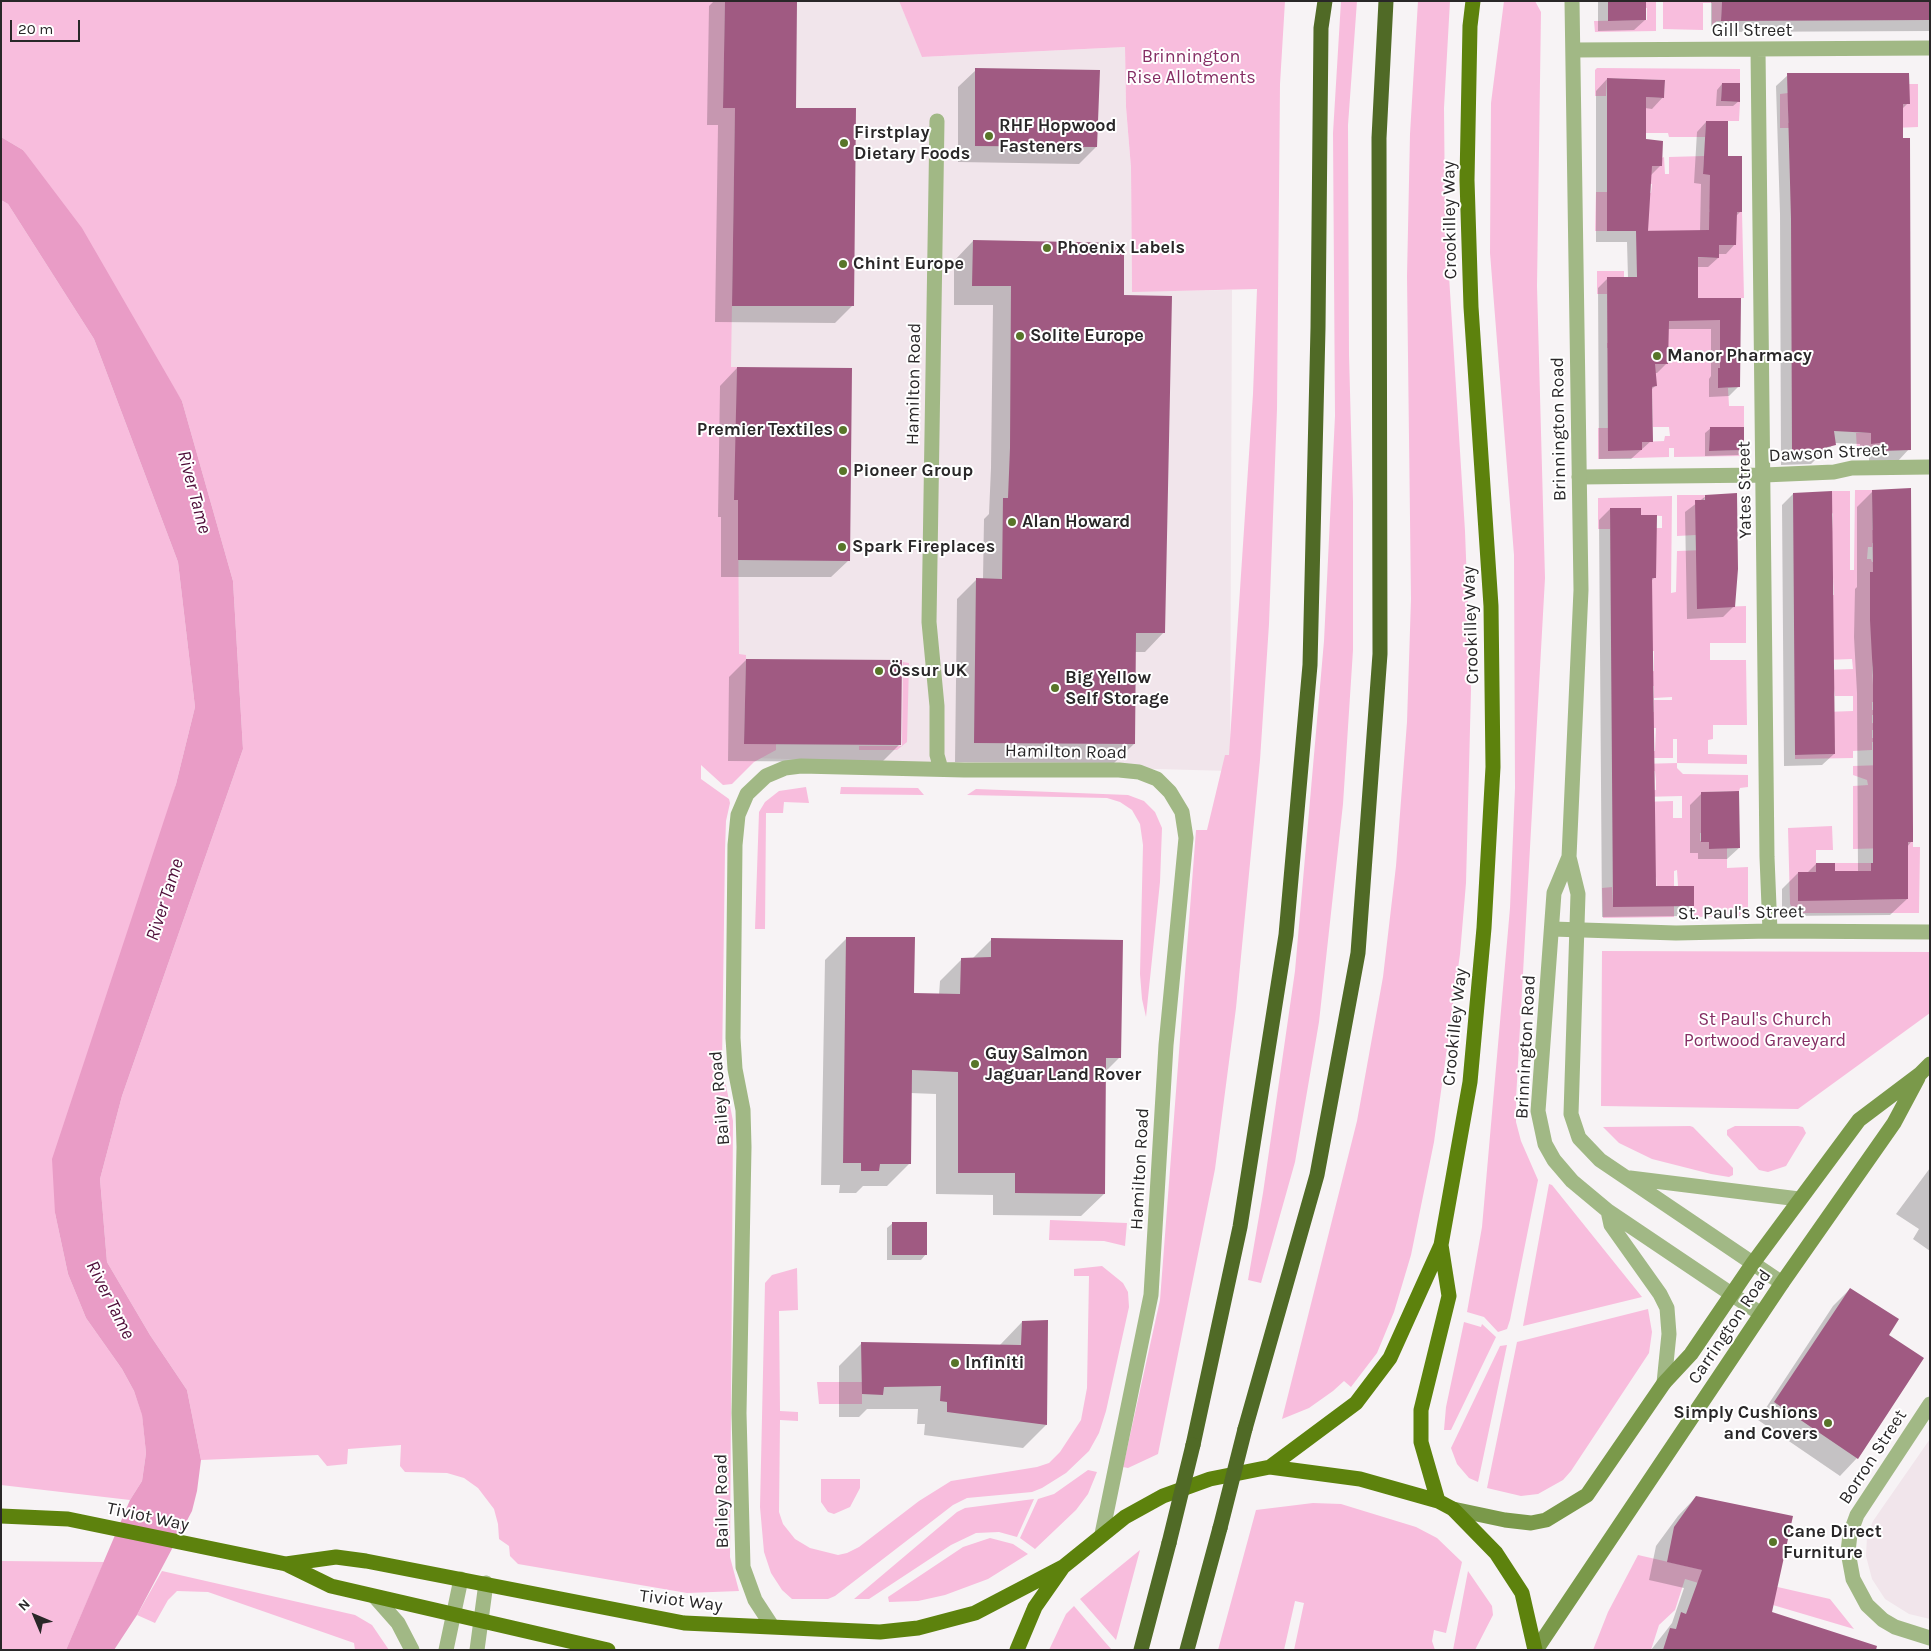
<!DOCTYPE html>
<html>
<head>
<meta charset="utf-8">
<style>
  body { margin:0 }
  #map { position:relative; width:1931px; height:1651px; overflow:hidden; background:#f7f3f5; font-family:Karla,sans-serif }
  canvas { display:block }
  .frame { position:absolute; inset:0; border:2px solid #292728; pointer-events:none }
  .north { position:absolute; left:10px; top:1591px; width:50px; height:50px; -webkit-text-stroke:4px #fff; paint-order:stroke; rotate:315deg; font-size:14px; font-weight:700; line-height:20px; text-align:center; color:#292728 }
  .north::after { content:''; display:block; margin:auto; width:18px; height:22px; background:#292728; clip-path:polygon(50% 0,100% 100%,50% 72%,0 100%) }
  .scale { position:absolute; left:10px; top:20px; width:70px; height:22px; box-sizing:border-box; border:2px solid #292728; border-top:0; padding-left:6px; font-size:15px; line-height:18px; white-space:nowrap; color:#292728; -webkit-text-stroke:4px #fff; paint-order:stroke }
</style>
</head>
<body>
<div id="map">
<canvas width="1931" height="1651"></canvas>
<div class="frame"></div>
<div class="north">N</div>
<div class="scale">20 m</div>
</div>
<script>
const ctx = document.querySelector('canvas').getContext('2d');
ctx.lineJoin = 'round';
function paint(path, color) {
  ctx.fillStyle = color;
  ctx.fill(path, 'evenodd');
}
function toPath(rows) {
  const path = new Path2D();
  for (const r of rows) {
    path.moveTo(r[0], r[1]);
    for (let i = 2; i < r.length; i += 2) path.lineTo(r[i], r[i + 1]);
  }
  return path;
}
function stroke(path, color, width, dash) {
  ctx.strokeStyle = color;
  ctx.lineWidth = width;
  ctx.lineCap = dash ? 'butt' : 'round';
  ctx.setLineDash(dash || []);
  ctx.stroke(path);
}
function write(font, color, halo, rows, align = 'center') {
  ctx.font = font + ' Karla,sans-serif';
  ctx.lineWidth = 4;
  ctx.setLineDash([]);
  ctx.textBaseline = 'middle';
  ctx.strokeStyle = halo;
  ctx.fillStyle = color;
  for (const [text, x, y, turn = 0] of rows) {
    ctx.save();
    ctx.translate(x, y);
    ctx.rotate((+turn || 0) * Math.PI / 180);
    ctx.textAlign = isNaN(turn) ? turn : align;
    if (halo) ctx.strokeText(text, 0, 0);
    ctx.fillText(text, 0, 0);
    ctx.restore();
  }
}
const built = toPath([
  [716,1,899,1,923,57,1125,47,1126,107,1131,168,1132,291,1232,290,1230,771,712,757],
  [1930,1439,1930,1619,1909,1614,1885,1599,1872,1579,1866,1556,1867,1536,1873,1521]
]);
const green = toPath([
  [1,1,725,1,723,108,735,108,731,367,737,367,735,500,738,500,739,654,746,655,744,744,776,744,776,750,754,762,732,784,723,785,701,765,701,779,729,799,730,803,726,821,725,851,722,1065,733,1121,730,1557,739,1591,687,1593,518,1564,510,1556,509,1546,499,1539,498,1524,494,1509,478,1488,464,1478,447,1473,405,1472,400,1466,401,1445,348,1449,347,1464,327,1466,318,1455,201,1460,187,1390,150,1335,107,1262,100,1179,122,1096,243,749,233,581,182,401,23,150,1,137],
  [899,1,1285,1,1280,84,1277,409,1269,624,1260,760,1236,1008,1215,1169,1158,1454,1128,1468,1123,1467,1160,1300,1196,830,1207,830,1225,755,1229,755,1253,394,1257,289,1132,292,1131,168,1126,107,1125,47,922,57],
  [1341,1,1357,1,1348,125,1349,355,1353,502,1353,650,1343,804,1319,1022,1295,1162,1261,1283,1248,1280,1263,1193,1295,971,1324,641,1335,416,1333,133],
  [1418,1,1450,1,1444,108,1445,212,1465,531,1471,690,1466,883,1460,954,1434,1142,1411,1255,1394,1312,1377,1353,1351,1387,1344,1381,1333,1391,1309,1408,1282,1419,1357,1121,1383,977,1396,866,1407,722,1411,599,1407,276,1410,134],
  [1504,1,1535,1,1541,12,1537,286,1545,578,1516,1099,1516,1122,1521,1141,1538,1180,1510,1320,1507,1329,1498,1332,1484,1317,1467,1312,1482,1227,1510,908,1515,788,1514,555,1490,253,1491,103],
  [1646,1,1722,1,1721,21,1716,21,1716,30,1712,30,1712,3,1703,3,1703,30,1663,29,1663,2,1656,2,1656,31,1595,32,1594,21,1647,20,1647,8,1637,8],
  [1597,68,1740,69,1740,83,1722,83,1721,101,1740,102,1739,121,1706,121,1705,137,1669,137,1668,133,1635,133,1646,97,1664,98,1665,80,1607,78,1606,96,1595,96,1595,70],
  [1909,84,1918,84,1918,127,1893,128,1903,104,1909,103],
  [1788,93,1788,123,1798,122,1802,128,1780,128,1780,94],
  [1704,156,1703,174,1719,175,1709,212,1742,212,1744,298,1720,298,1725,368,1718,368,1718,388,1728,388,1729,406,1744,406,1744,427,1710,427,1709,451,1744,450,1744,456,1674,457,1674,448,1669,448,1669,457,1598,459,1598,428,1608,428,1608,450,1642,442,1664,441,1665,436,1670,436,1669,427,1653,427,1652,387,1657,386,1639,364,1668,364,1668,351,1663,351,1663,347,1607,348,1607,343,1660,342,1645,231,1646,193,1651,193,1652,184,1639,183,1639,168,1664,157,1665,174,1669,174,1669,157],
  [1736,231,1736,245,1719,245,1719,258,1689,257],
  [1596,192,1607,192,1607,231,1595,231],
  [1,200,8,204,94,339,178,562,195,707,176,784,55,1213,68,1274,86,1318,122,1369,134,1391,142,1414,146,1453,142,1481,130,1500,1,1485],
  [1597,271,1624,271,1624,277,1607,277,1607,294,1597,294],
  [1856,433,1871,433,1871,443,1880,443,1880,451,1857,451],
  [1855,490,1872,490,1872,530,1881,530,1881,543,1872,543,1872,547,1868,547,1867,559,1871,559,1872,562,1880,562,1872,667,1873,685,1881,702,1872,702,1872,710,1881,710,1881,715,1872,715,1872,723,1881,724,1881,730,1872,730,1872,738,1881,738,1881,742,1872,742,1872,750,1853,751,1853,758,1795,759,1795,755,1835,754,1835,745,1826,712,1853,711,1853,696,1835,696,1834,689,1826,689,1834,684,1834,676,1825,670,1853,669,1852,659,1825,660,1825,595,1834,595,1833,577,1823,532,1832,532,1833,514,1823,500,1832,499,1832,491,1850,491,1850,570,1854,570],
  [1677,495,1705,495,1696,535,1677,536],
  [1672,496,1671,593,1676,592,1677,551,1705,550,1697,608,1746,606,1746,643,1710,643,1710,660,1746,660,1747,725,1713,725,1713,739,1708,740,1708,754,1747,755,1747,764,1677,763,1677,768,1683,774,1748,775,1748,787,1740,788,1739,791,1701,792,1701,813,1709,818,1701,818,1701,828,1709,833,1700,833,1700,841,1709,842,1709,849,1727,848,1727,868,1748,867,1748,916,1693,917,1694,886,1678,886,1677,870,1674,871,1674,917,1603,918,1602,888,1612,887,1613,906,1657,896,1656,877,1643,877,1641,802,1673,801,1673,818,1682,818,1682,796,1641,797,1641,791,1656,790,1656,781,1655,771,1641,772,1641,764,1677,763,1677,739,1673,739,1673,758,1642,758,1642,751,1655,751,1656,728,1642,728,1642,712,1654,712,1654,700,1672,700,1672,697,1654,698,1654,686,1641,687,1640,673,1654,671,1654,651,1640,651,1648,578,1656,577,1655,528,1662,528,1662,516,1641,515,1641,508,1610,508,1610,529,1598,529,1598,498],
  [903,662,909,663,907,742,897,750,859,750,859,746,902,746],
  [1882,765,1881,771,1873,771,1873,780,1881,780,1874,843,1913,842,1913,847,1920,847,1919,913,1795,913,1790,904,1788,828,1832,826,1833,850,1816,850,1816,872,1798,872,1798,900,1908,899,1908,871,1889,848,1853,849,1853,786,1868,785,1867,780,1853,775,1853,766],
  [806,787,809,803,784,802,783,813,766,813,765,929,755,929,759,812,765,802,779,791],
  [841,787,918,788,924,795,840,794],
  [976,789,1128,795,1144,801,1155,812,1162,828,1160,882,1146,1017,1142,999,1140,974,1143,845,1140,824,1132,810,1120,802,1107,798,967,795],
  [1835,863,1871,863,1871,871,1835,872],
  [1602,951,1930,952,1930,1013,1798,1109,1601,1106],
  [1690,1126,1693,1127,1733,1168,1733,1175,1729,1177,1711,1174,1652,1159,1619,1143,1603,1127],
  [1735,1126,1798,1126,1803,1127,1806,1133,1786,1166,1768,1172,1759,1170,1727,1135,1727,1130],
  [1549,1184,1552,1185,1642,1297,1523,1326],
  [1050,1220,1127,1223,1125,1246,1104,1241,1049,1240],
  [1102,1266,1123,1283,1128,1292,1129,1307,1106,1411,1099,1433,1089,1451,1066,1473,1042,1488,1032,1492,967,1498,953,1505,835,1596,828,1599,792,1599,782,1590,771,1573,764,1552,760,1507,765,1283,772,1275,797,1268,798,1310,779,1311,780,1411,798,1412,798,1421,780,1420,779,1512,783,1524,795,1539,810,1548,838,1555,847,1553,859,1547,919,1501,951,1481,1037,1467,1049,1463,1060,1452,1081,1420,1087,1388,1089,1276,1074,1276,1074,1269],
  [1648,1309,1652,1332,1649,1353,1571,1471,1563,1480,1538,1494,1521,1496,1487,1488,1517,1342],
  [1464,1322,1481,1327,1482,1324,1496,1337,1451,1430,1444,1430,1446,1407],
  [1507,1345,1478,1482,1469,1478,1457,1464,1451,1448,1500,1346],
  [817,1382,862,1382,862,1404,819,1404],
  [1088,1470,1097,1472,1088,1494,1076,1510,1035,1549,1020,1538,1038,1499,1054,1494],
  [821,1479,860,1479,860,1488,850,1507,834,1514,828,1512,821,1502],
  [1034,1499,1017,1537,999,1532,976,1533,951,1545,869,1599,854,1599,957,1512,965,1508],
  [1313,1503,1341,1504,1416,1527,1437,1538,1462,1562,1446,1633,1434,1630,1432,1641,1435,1650,1294,1650,1304,1603,1295,1601,1284,1650,1218,1650,1256,1510],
  [990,1538,1013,1544,1028,1554,988,1579,945,1595,918,1601,889,1602,888,1597,963,1547],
  [1140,1550,1116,1640,1080,1599],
  [1638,1555,1830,1599,1854,1629,1685,1579,1675,1610,1659,1625,1651,1650,1593,1650,1608,1612],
  [1,1561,104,1562,66,1650,1,1650],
  [162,1571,355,1615,372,1625,389,1650,355,1650,354,1643,208,1592,177,1591,168,1600,155,1623,137,1615],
  [1468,1571,1492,1606,1493,1615,1475,1650,1453,1650],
  [1074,1606,1104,1641,1112,1650,1049,1650,1066,1614]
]);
const water = toPath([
  [1,137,23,150,82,228,182,401,233,581,243,749,122,1096,100,1179,107,1262,150,1335,187,1390,201,1460,197,1491,192,1511,137,1615,114,1650,66,1650,130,1500,142,1481,146,1453,142,1415,134,1391,122,1369,86,1318,68,1274,55,1213,52,1159,176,784,195,707,178,562,94,339,8,204,1,200]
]);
const shadow = toPath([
  [714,1,795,1,795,110,852,306,835,323,715,322,718,125,707,125,709,6],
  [1598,1,1646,1,1645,20,1634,30,1598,31],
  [1711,1,1930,1,1930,31,1711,32],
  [976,70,1096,147,1079,164,958,162,958,87],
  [1788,75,1908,103,1901,110,1909,449,1898,461,1869,462,1869,454,1860,454,1860,444,1834,443,1823,456,1818,457,1811,464,1781,465,1780,214,1776,86],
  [1607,79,1663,97,1652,109,1645,108,1645,140,1661,165,1650,176,1647,232,1700,232,1701,184,1694,183,1697,132,1706,122,1726,158,1741,211,1735,217,1735,244,1726,254,1718,254,1718,258,1708,267,1696,267,1696,300,1740,299,1738,387,1729,396,1709,397,1709,379,1711,376,1711,329,1668,329,1667,363,1657,373,1655,373,1655,386,1651,390,1651,441,1631,459,1599,459,1598,288,1608,278,1628,278,1627,242,1596,242,1596,91],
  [1722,84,1739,101,1733,106,1716,106,1717,90],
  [973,241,1122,296,1164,632,1145,652,1134,652,1134,744,1114,763,955,762,957,599,977,579,983,579,984,519,989,514,991,468,993,305,954,305,954,261],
  [737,368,849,560,831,577,721,577,721,517,718,517,720,386],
  [1711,428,1743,450,1738,455,1705,456,1705,433],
  [1873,491,1911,842,1907,847,1907,899,1890,915,1782,916,1782,889,1798,873,1807,873,1816,864,1834,873,1858,873,1857,693,1854,637,1855,589,1857,587,1857,507],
  [1793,494,1834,754,1822,765,1784,766,1782,505],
  [1706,496,1734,606,1723,617,1687,619,1685,512],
  [1610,509,1640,517,1655,577,1651,581,1655,887,1693,905,1681,916,1602,917,1599,520],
  [746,660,900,744,882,762,728,761,729,677],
  [1702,793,1739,848,1727,859,1698,859,1698,853,1690,853,1690,805],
  [847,938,913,994,939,995,940,981,962,959,973,958,992,939,1120,1057,1104,1073,1104,1194,1081,1216,993,1215,993,1195,936,1194,936,1094,910,1093,909,1164,887,1186,863,1186,856,1193,839,1193,840,1185,821,1185,825,960],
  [1930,1168,1930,1251,1913,1239,1919,1229,1896,1214],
  [893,1223,926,1254,921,1260,887,1260,887,1228],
  [1850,1289,1887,1336,1857,1458,1840,1476,1758,1420,1833,1306],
  [1022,1322,1046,1425,1023,1448,924,1435,925,1424,917,1424,918,1409,867,1409,859,1417,839,1417,839,1366,862,1343,999,1346],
  [1696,1497,1771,1613,1839,1650,1651,1650,1672,1623,1684,1588,1649,1580,1656,1546,1678,1516]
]);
const building = toPath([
  [725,1,797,1,796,108,856,108,854,306,732,306,735,108,723,108],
  [1608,1,1646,1,1646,20,1608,21],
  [1722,1,1930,1,1930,20,1721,21],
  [975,68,1100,70,1097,147,975,146],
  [1787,73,1909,73,1910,104,1903,104,1903,138,1910,138,1911,450,1880,451,1880,443,1871,444,1871,433,1834,431,1836,445,1824,448,1824,453,1792,454,1791,219],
  [1607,78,1665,80,1664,98,1646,97,1646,139,1663,141,1662,166,1652,166,1648,231,1607,231],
  [1722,83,1740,83,1740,102,1721,101],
  [1706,121,1728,121,1728,156,1742,156,1742,212,1737,212,1736,245,1719,245,1719,258,1698,257,1698,298,1741,298,1740,387,1718,388,1718,368,1720,368,1720,320,1669,321,1668,364,1655,364,1657,386,1652,387,1653,442,1642,442,1642,450,1608,451,1607,277,1637,277,1636,231,1709,230,1710,175,1703,174],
  [973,240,1124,243,1124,295,1172,296,1165,633,1136,633,1135,744,974,743,976,578,1002,579,1003,498,1008,498,1010,448,1011,286,972,286],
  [737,367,852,368,850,561,738,560,738,500,734,500],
  [1710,427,1744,427,1744,450,1709,451],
  [1911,488,1913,831,1913,842,1908,842,1908,899,1798,901,1798,872,1816,872,1816,863,1835,863,1835,871,1871,871,1871,863,1873,863,1873,676,1870,620,1870,572,1873,572,1872,490],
  [1832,491,1835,754,1795,755,1793,493],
  [1737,493,1738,569,1735,607,1697,609,1695,500,1705,500,1705,495],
  [1610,508,1641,508,1641,515,1657,515,1656,578,1652,578,1656,886,1694,886,1694,906,1613,907],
  [746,659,902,660,901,745,744,744],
  [1739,791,1740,848,1709,849,1709,842,1701,842,1701,792],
  [846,937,915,937,914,993,960,994,961,958,991,957,991,938,1123,940,1121,1058,1106,1058,1105,1194,1015,1193,1015,1173,958,1173,958,1072,912,1070,911,1164,880,1164,879,1171,861,1171,861,1163,843,1163],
  [892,1222,927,1222,927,1255,892,1255],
  [1850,1288,1899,1319,1889,1335,1924,1358,1858,1459,1774,1402],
  [1048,1320,1047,1425,947,1412,947,1402,940,1401,941,1386,884,1387,883,1395,862,1394,861,1342,1021,1345,1022,1321],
  [1696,1496,1793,1516,1772,1612,1877,1646,1876,1650,1663,1650,1670,1628,1676,1629,1681,1612,1686,1614,1702,1570,1667,1562,1674,1527]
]);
const minor = toPath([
  [1758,49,1767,857,1770,931],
  [1574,50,1930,48],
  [937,121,929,622,937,706,937,755,941,769],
  [1579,477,1764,475,1834,472,1852,468,1930,467],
  [1552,929,1676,933,1770,931,1930,932],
  [1930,1404,1857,1515,1850,1534,1848,1552,1853,1579,1867,1605,1883,1620,1895,1627,1930,1638],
  [375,1597,398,1623,412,1650],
  [772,1626,755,1600,743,1567,739,1413,744,1147,743,1110,735,1069,733,1038,735,845,738,815,747,794,766,776,785,768,801,766,964,770,1119,770,1139,772,1157,779,1170,792,1182,812,1186,838,1166,1045,1151,1295,1102,1534],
  [446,1650,461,1579],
  [477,1650,486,1583]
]);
const tertiary = toPath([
  [1572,1,1581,590,1569,857,1578,894,1571,1114,1579,1138,1600,1160,1782,1283],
  [1569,857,1554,893,1538,1111,1545,1144,1554,1160,1572,1181,1608,1211,1761,1314],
  [1630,1178,1799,1199],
  [1608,1211,1611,1225,1660,1294,1667,1308,1669,1334,1664,1383]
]);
const secondary = toPath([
  [1453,1509,1505,1520,1531,1523,1546,1520,1587,1495,1664,1383,1691,1354,1753,1263,1859,1120,1920,1074,1930,1064],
  [1536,1650,1782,1283,1894,1123,1918,1078]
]);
const primary = toPath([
  [1270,1467,1356,1403,1390,1358,1441,1245,1470,1082,1484,928,1493,767,1491,606,1471,307,1467,180,1470,26,1473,1],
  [1438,1501,1421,1442,1421,1410,1449,1296,1441,1245],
  [1,1516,68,1519,286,1564,331,1586,608,1650],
  [286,1564,336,1557,366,1561,684,1623,880,1632,918,1628,975,1613,1063,1567],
  [1017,1650,1035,1607,1063,1567,1125,1517,1163,1496,1210,1479,1270,1467,1360,1479,1438,1501,1453,1509,1496,1553,1522,1593,1535,1650]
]);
const motorway = toPath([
  [1245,1429,1317,1175,1358,953,1380,654,1379,138,1386,1],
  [1193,1445,1240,1227,1286,935,1310,665,1318,328,1321,28,1325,1],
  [1141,1650,1169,1543],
  [1187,1650,1220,1528]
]);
const motorwayBridge = toPath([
  [1220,1528,1245,1429],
  [1169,1543,1193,1445]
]);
const markers = [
  [989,136,5,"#587529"],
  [844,143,5,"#587529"],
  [1047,248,5,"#587529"],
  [843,264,5,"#587529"],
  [1020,336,5,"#587529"],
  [1657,356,5,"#587529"],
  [843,430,5,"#587529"],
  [843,471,5,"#587529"],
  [1012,522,5,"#587529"],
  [842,547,5,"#587529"],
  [879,671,5,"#587529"],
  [1055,688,5,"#587529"],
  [975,1064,5,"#587529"],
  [955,1363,5,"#587529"],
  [1828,1423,5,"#587529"],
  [1773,1542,5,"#587529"]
];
const streetNames = [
  ["Gill Street",1752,31],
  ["Crookilley Way",1450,220,-91],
  ["Hamilton Road",914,384,-89],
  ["Brinnington Road",1559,429,-91],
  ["Dawson Street",1828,453,-3],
  ["Yates Street",1745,490,-91],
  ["Crookilley Way",1471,625,-92],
  ["Hamilton Road",1066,752,1],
  ["St. Paul's Street",1741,913,-1],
  ["Crookilley Way",1455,1027,-84],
  ["Brinnington Road",1526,1047,-87],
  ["Bailey Road",720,1098,-95],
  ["Hamilton Road",1140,1169,-87],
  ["Carrington Road",1730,1327,-56],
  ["Borron Street",1873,1457,-57],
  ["Bailey Road",722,1501,-91],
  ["Tiviot Way",148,1517,12],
  ["Tiviot Way",681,1601,7]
];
const parkNames = [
  ["Brinnington",1191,57],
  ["Rise Allotments",1191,78],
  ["St Paul's Church",1765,1020],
  ["Portwood Graveyard",1765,1041]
];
const poiNames = [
  ["RHF Hopwood",999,126],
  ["Fasteners",999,147],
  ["Firstplay",854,133],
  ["Dietary Foods",854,154],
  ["Phoenix Labels",1057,248],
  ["Chint Europe",853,264],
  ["Solite Europe",1030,336],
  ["Manor Pharmacy",1667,356],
  ["Premier Textiles",833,430,"right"],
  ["Pioneer Group",853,471],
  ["Alan Howard",1022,522],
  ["Spark Fireplaces",852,547],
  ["Össur UK",889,671],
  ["Big Yellow",1065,678],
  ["Self Storage",1065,699],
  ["Guy Salmon",985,1054],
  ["Jaguar Land Rover",985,1075],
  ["Infiniti",965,1363],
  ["Simply Cushions",1818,1413,"right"],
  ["and Covers",1818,1434,"right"],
  ["Cane Direct",1783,1532],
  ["Furniture",1783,1553]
];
const waterNames = [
  ["River Tame",194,492,75],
  ["River Tame",165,900,-72],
  ["River Tame",110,1300,63]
];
paint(built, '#f1e5eb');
paint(green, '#f8bddd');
paint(water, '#e99cc6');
paint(shadow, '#0003');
paint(building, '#a05a82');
stroke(minor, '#a1b885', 15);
stroke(tertiary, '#a1b885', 15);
stroke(secondary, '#7a994a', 15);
stroke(primary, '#5d820d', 15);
stroke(motorway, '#506a26', 15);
stroke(motorwayBridge, '#506a26', 15);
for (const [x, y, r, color] of markers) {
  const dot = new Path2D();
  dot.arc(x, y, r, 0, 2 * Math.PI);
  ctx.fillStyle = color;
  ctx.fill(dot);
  stroke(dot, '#fff', 2);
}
write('18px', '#292728', '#fff', streetNames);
write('18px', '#852e64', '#fff', parkNames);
write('bold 18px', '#292728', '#fff', poiNames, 'left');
write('italic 19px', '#4e0c38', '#fff', waterNames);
</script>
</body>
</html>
